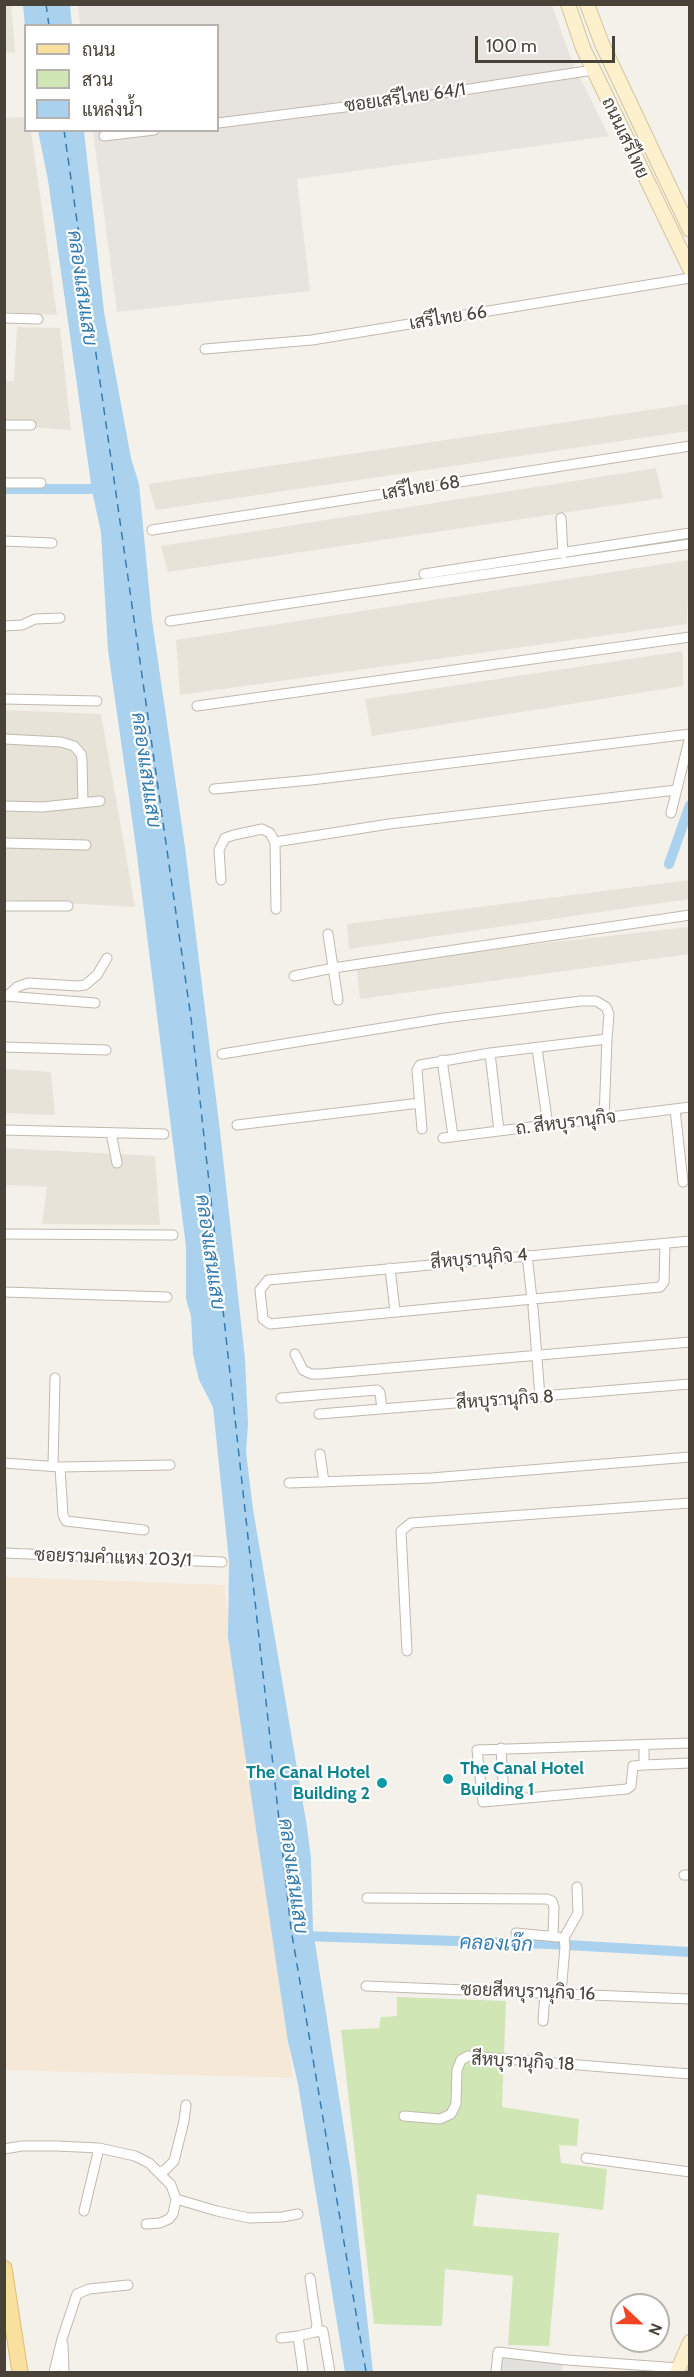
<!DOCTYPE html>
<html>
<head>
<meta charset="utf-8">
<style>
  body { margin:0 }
  #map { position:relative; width:694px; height:2377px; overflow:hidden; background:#f4f1ea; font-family:Cabin,Sarabun,sans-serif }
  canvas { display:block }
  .frame { position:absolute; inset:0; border:6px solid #484238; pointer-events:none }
  .legend { position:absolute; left:24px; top:24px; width:195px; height:108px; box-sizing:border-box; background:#fff; border:2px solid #b6b3af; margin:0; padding:8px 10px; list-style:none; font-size:18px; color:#484238 }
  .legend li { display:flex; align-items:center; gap:12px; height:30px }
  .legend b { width:30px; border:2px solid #b6b3af }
  .north { position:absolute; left:610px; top:2293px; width:60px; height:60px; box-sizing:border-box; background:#fff; border:2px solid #b6b3af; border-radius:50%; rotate:112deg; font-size:16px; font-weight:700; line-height:24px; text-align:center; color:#484238 }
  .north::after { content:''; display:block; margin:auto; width:21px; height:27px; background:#f04425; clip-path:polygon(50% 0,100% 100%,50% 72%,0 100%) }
  .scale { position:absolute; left:475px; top:36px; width:140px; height:27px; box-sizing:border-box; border:3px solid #484238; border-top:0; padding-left:8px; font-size:18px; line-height:21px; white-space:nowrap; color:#484238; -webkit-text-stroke:4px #fff; paint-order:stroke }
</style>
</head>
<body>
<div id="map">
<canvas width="694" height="2377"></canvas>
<div class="frame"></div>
<ul class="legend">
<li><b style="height:8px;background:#fae09e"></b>ถนน</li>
<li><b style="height:16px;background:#d0e6b5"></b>สวน</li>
<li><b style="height:16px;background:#aad2ee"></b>แหล่งน้ำ</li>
</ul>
<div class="north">N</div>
<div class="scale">100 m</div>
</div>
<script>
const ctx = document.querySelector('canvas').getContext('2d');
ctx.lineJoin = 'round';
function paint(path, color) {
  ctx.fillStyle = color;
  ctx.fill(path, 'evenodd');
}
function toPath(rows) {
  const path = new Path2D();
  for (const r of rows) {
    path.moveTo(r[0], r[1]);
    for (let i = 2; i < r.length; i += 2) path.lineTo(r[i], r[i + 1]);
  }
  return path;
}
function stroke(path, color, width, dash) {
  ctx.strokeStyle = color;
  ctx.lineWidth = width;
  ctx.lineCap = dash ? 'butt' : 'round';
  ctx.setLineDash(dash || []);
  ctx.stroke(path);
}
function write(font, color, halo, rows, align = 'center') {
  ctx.font = font + ' Cabin,Sarabun,sans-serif';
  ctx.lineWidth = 4.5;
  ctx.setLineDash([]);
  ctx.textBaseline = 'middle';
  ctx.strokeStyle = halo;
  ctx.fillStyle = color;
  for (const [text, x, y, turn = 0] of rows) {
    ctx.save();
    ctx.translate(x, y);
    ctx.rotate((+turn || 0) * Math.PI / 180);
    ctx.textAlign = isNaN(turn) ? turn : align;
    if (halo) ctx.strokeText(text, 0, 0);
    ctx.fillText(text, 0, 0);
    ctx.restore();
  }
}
const residential = toPath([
  [5,4,11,5,15,52,5,53],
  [25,117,26,130,31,131,57,315,5,312,5,118],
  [17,327,60,328,71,430,5,425,5,381,14,381],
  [689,404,689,431,156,510,148,484],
  [656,468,663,498,168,572,161,546],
  [689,560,687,624,180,695,176,640],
  [683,651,683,686,372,736,365,699],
  [4,710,101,714,135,907,5,900],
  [689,880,689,899,349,949,347,924],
  [689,927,689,954,360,999,356,964],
  [5,1069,51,1072,55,1115,5,1113],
  [4,1148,155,1156,160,1225,42,1224,47,1187,5,1185]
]);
const commercial = toPath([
  [5,1577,224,1585,293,2078,5,2070]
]);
const industrial = toPath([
  [78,5,552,5,572,61,609,136,297,179,310,291,117,312,93,131,218,130,218,26,80,25]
]);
const green = toPath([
  [397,1997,506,2001,502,2107,579,2119,577,2146,559,2145,561,2163,607,2169,603,2210,477,2194,473,2226,559,2233,549,2346,508,2345,513,2276,445,2269,442,2326,374,2324,341,2030,379,2028,381,2017,397,2016]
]);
const parking = toPath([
  [501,2356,563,2364,561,2372,500,2372]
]);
const water = toPath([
  [23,5,70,5,72,25,25,26],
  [38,131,84,131,104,312,131,458,139,484,152,620,185,847,220,1131,245,1359,248,1424,246,1452,253,1509,307,1827,311,1858,313,1930,352,2180,373,2372,345,2372,298,2084,288,2042,255,1822,228,1637,229,1561,213,1407,199,1380,193,1354,191,1316,186,1299,186,1247,135,840,108,650,101,532,92,491,48,180]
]);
const canal = toPath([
  [4,489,106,489],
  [669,864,690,805],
  [302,1936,549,1944,690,1952]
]);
const ferry = toPath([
  [46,4,49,26],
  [64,130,191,1018,291,1929,366,2372]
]);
const street = toPath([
  [218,123,392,101,593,70],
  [104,136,154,130],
  [4,318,38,319],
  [205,349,312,340,690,278],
  [4,425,31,425],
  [4,483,41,483],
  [561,518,563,554],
  [152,530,690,446],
  [4,541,52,543],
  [424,574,690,533],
  [170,621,690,544],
  [4,626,22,625,35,619,60,618],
  [4,699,97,701],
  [197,706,690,637],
  [4,739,61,742,74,746,81,754,82,760,83,803],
  [214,789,311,780,690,734],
  [4,806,42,807,100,801],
  [671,813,690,736],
  [4,843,86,845],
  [221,880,219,850,225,838,234,835,262,829,270,833,275,842],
  [4,906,68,906],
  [276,909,275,842,389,824,676,790],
  [328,934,338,1000],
  [294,976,333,968,690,915],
  [5,996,95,1003],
  [7,996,17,987,28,983,78,986,85,985,97,975,107,958],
  [4,1047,106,1050],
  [537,1048,548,1126],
  [490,1053,499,1131],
  [222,1054,444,1018,581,1001,596,1001,606,1007,609,1014,607,1039],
  [442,1060,453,1136],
  [675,1109,683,1182],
  [237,1125,420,1103],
  [422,1129,417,1070,420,1065,490,1053,607,1039,604,1119],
  [4,1130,164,1134],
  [111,1133,117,1163],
  [443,1138,690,1107],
  [4,1234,173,1235],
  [665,1244,664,1282,660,1287,270,1324,263,1319,260,1290,268,1280,690,1241],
  [527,1255,532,1299],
  [390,1268,395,1311],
  [4,1292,167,1297],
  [533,1307,540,1397],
  [295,1354,303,1370,311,1374,321,1374,690,1342],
  [281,1398,377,1390,380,1393,382,1409],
  [319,1414,690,1384],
  [320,1454,324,1482],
  [4,1463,60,1467,170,1465],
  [53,1466,55,1378],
  [60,1467,63,1515,66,1521,144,1530],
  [289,1483,431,1478,690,1457],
  [4,1553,222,1562],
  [407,1651,401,1531,411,1523,690,1503],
  [644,1745,644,1765,690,1763],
  [501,1748,504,1800],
  [644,1765,633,1766,631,1786,627,1789,483,1802,477,1750,690,1743],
  [684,1875,690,1875],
  [367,1898,547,1899,552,1901,554,1907,553,1936],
  [516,1933,558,1937],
  [366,1986,690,1999],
  [561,1993,565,1947,564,1938,578,1913,577,1887],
  [543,2021,545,1992],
  [404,2116,440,2119,451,2114,456,2104,457,2070,461,2060,468,2056,690,2074],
  [4,2149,22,2146,57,2146,99,2148,135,2156,149,2163,171,2185,176,2199,173,2214,169,2219,160,2223,146,2224],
  [586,2158,690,2172],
  [160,2172,165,2170,174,2161,184,2121,186,2105],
  [176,2199,217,2211,249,2218,282,2217,298,2214],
  [84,2211,99,2148],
  [315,2332,323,2331,330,2372],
  [281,2338,298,2336],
  [63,2344,64,2372],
  [54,2372,62,2339,77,2294,89,2289,128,2285],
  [303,2372,298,2336,315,2332,317,2325,310,2278],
  [496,2372,498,2352,567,2360,679,2368]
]);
const secondary = toPath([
  [568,4,583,48,690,269],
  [587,4,602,44,690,230],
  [677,2372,690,2342]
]);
const primary = toPath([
  [4,2268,20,2372]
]);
const rail = toPath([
  [688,2372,690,2369]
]);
const markers = [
  [448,1779,6,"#0f9aa8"],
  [382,1783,6,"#0f9aa8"]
];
const streetNames = [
  ["ซอยเสรีไทย 64/1",405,98,-8],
  ["ถนนเสรีไทย",625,138,65],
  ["เสรีไทย 66",448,318,-9],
  ["เสรีไทย 68",421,488,-9],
  ["ถ. สีหบุรานุกิจ",566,1123,-7],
  ["สีหบุรานุกิจ 4",479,1259,-5],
  ["สีหบุรานุกิจ 8",505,1400,-4],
  ["ซอยรามคำแหง 203/1",113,1558,2],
  ["ซอยสีหบุรานุกิจ 16",528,1992,2],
  ["สีหบุรานุกิจ 18",523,2062,3]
];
const cultureNames = [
  ["The Canal Hotel",460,1769],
  ["Building 1",460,1790],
  ["The Canal Hotel",370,1773,"right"],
  ["Building 2",370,1794,"right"]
];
const waterNames = [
  ["คลองแสนแสบ",82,288,82],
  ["คลองแสนแสบ",146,770,82],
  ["คลองแสนแสบ",210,1252,82],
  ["คลองแสนแสบ",293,1876,82],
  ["คลองเจ๊ก",496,1944,2]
];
paint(residential, '#e8e3d9');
paint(commercial, '#f5e8d7');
paint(industrial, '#e7e3df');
paint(green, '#d0e6b5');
paint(parking, '#e3e1de');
paint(water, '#aad2ee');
stroke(canal, '#aad2ee', 10);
stroke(ferry, '#357cb0', 1.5, [8, 6]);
stroke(street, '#c0b9ad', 11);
stroke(secondary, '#d2c49c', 16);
stroke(primary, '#dfbd6e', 17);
stroke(street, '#fff', 9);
stroke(secondary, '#fcf1cc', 14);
stroke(primary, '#fae09e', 15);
stroke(rail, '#989898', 3, [8, 8]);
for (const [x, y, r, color] of markers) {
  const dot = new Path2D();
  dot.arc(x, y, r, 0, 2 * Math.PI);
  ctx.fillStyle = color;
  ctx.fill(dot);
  stroke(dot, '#fff', 2);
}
write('18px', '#484238', '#fff', streetNames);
write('bold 18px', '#0d838f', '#fff', cultureNames, 'left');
write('italic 20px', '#357cb0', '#fff', waterNames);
</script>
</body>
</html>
